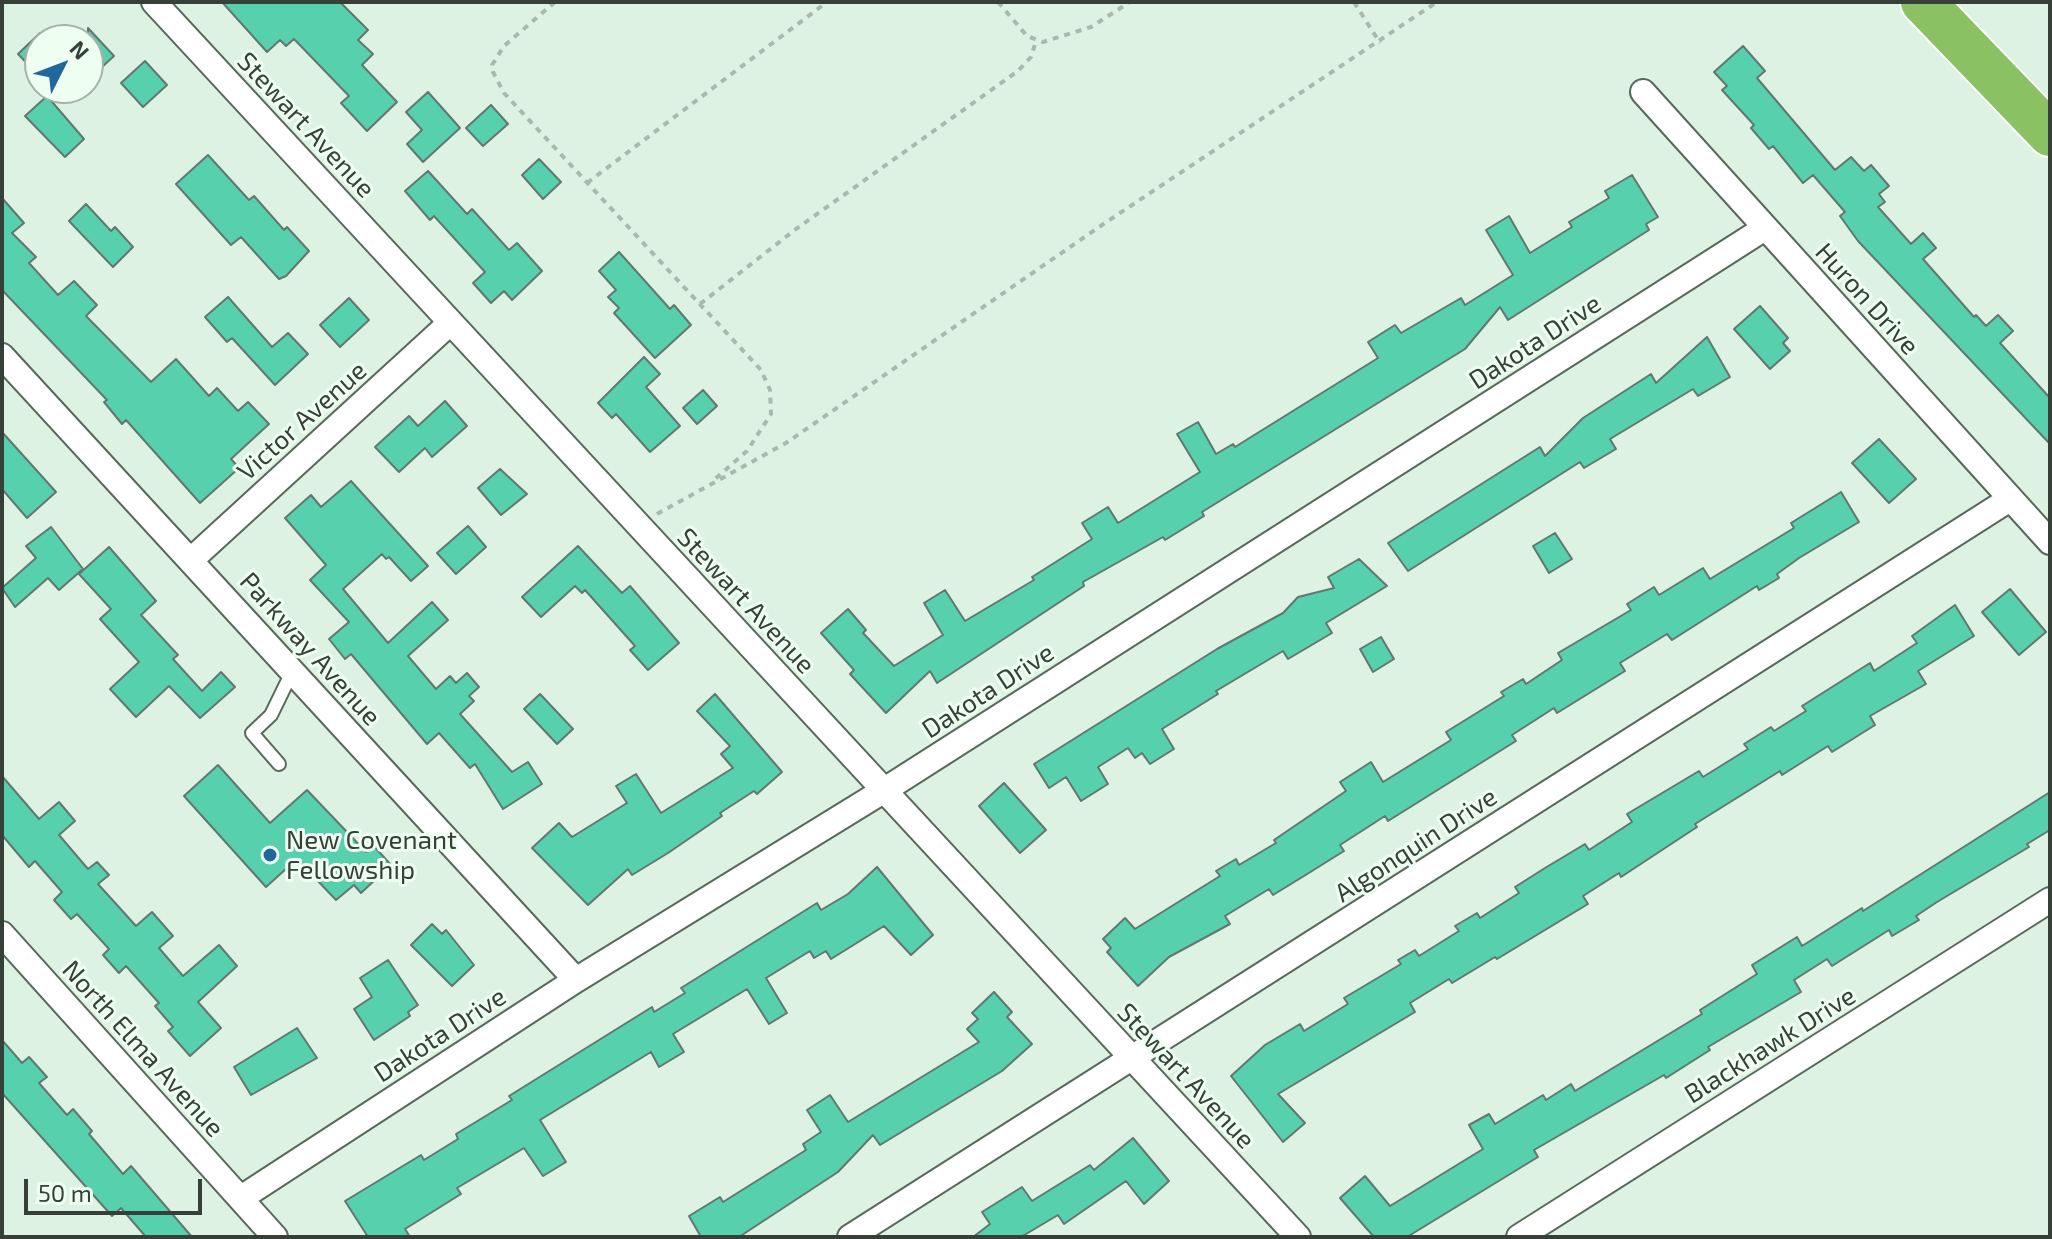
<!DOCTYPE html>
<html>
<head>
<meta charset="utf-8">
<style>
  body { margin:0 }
  #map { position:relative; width:2052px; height:1239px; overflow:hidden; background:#def2e3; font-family:"Exo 2",sans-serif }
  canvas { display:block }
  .frame { position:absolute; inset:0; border:4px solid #373f39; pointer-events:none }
  .north { position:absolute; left:24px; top:24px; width:80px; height:80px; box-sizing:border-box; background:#eefff2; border:2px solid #a5b2a8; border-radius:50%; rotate:48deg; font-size:22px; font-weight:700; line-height:32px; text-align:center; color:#373f39 }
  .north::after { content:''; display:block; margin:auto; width:28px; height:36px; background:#22679c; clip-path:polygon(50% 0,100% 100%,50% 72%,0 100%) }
  .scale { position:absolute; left:24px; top:1179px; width:178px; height:36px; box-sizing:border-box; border:4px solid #373f39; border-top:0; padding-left:10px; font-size:24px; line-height:28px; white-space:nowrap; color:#373f39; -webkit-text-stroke:6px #eefff2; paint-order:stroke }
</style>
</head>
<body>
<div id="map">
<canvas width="2052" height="1239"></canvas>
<div class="frame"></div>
<div class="north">N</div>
<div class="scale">50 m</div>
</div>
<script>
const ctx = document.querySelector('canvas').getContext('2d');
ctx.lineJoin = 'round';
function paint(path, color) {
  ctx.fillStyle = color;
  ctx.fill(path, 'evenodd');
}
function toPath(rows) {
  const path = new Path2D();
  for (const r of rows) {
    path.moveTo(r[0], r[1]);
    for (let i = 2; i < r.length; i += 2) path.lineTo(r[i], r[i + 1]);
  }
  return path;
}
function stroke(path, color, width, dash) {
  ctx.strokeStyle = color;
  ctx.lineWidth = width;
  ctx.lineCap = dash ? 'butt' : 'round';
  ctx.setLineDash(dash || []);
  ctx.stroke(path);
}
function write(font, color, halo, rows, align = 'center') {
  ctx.font = font + ' "Exo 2",sans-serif';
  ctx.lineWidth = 6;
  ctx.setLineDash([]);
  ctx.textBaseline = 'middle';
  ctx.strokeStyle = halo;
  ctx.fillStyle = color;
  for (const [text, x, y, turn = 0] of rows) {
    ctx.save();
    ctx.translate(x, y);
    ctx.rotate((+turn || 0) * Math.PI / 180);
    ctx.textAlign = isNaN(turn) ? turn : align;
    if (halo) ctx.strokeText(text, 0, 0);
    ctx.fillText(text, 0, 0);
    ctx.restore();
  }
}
const building = toPath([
  [222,2,340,2,368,30,358,40,373,54,362,65,397,102,367,131,341,103,349,96,294,39,286,46,280,40,267,52,222,2],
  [88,28,114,56,88,80,88,28],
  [40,33,40,77,18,54,40,33],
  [1743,46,1765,71,1757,78,1835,170,1851,157,1864,171,1871,165,1889,186,1879,194,1885,202,1878,207,1911,244,1923,233,1936,248,1923,259,1974,317,1976,315,1986,326,1998,315,2013,331,2000,343,2050,398,2050,444,1858,241,1840,216,1845,212,1813,175,1803,183,1773,146,1769,149,1751,128,1754,125,1722,90,1727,86,1714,72,1743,46],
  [145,61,167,85,143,107,121,83,145,61],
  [428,92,460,128,423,162,407,144,422,130,406,112,428,92],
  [47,96,84,139,65,157,25,116,47,96],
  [491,105,508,124,483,146,466,128,491,105],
  [208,155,249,200,254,196,284,230,287,227,309,251,286,276,279,279,241,237,231,245,176,184,208,155],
  [539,159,561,182,543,199,522,175,539,159],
  [428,171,467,214,472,209,509,250,517,243,542,271,512,300,504,291,491,303,473,283,485,272,434,216,430,220,405,191,428,171],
  [1632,175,1658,217,1646,224,1649,230,1508,320,1500,307,1465,349,1202,512,1204,516,1165,540,1163,537,1083,582,1084,586,937,683,930,671,886,713,850,674,854,670,821,633,848,609,866,630,863,633,894,666,943,635,924,603,945,590,965,621,1034,580,1032,577,1092,539,1082,523,1108,507,1118,523,1200,472,1177,434,1198,422,1216,454,1233,444,1235,447,1378,358,1368,342,1395,325,1401,333,1461,298,1465,305,1513,275,1486,230,1509,216,1530,253,1572,227,1569,222,1609,198,1605,191,1632,175],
  [2,198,24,223,12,233,36,257,29,263,58,295,74,281,97,305,86,316,151,382,176,359,209,396,217,388,238,411,248,402,269,424,231,459,239,468,200,503,126,420,122,424,104,402,107,400,2,290,2,198],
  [86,204,111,231,115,227,133,247,113,267,69,221,86,204],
  [619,252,670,309,674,305,691,325,655,358,614,313,619,308,608,297,616,290,599,271,619,252],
  [228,297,272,347,288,333,308,354,275,385,232,338,227,342,205,317,228,297],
  [349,298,369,320,340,347,320,325,349,298],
  [1760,306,1788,338,1783,343,1790,351,1770,369,1734,329,1760,306],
  [1707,337,1730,377,1698,396,1693,389,1610,439,1616,449,1584,468,1580,462,1408,571,1388,543,1540,447,1545,456,1583,418,1651,374,1656,383,1707,337],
  [644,357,660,374,646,387,680,426,650,452,616,414,612,418,598,403,644,357],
  [703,390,717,406,697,424,683,408,703,390],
  [445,401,467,426,432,457,425,448,399,472,375,447,409,416,418,426,445,401],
  [2,432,56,492,27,518,2,489,2,432],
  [1879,439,1916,479,1889,503,1852,463,1879,439],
  [500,469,527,494,501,515,478,488,500,469],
  [351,481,428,566,411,581,389,557,386,559,382,554,343,589,388,643,432,602,448,620,408,656,436,689,450,676,456,683,467,673,479,687,469,696,474,701,460,714,512,772,528,762,542,784,503,809,475,764,470,768,439,733,427,744,351,654,345,659,329,639,349,622,310,580,326,565,285,518,311,495,321,507,351,481],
  [1841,492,1859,522,1799,558,1777,574,1779,578,1759,590,1757,586,1672,640,1667,634,1620,663,1625,671,1557,713,1554,708,1512,735,1516,741,1388,821,1385,816,1340,845,1344,851,1304,876,1273,895,1269,889,1225,916,1230,924,1169,957,1138,986,1107,952,1111,948,1103,939,1125,918,1135,929,1220,876,1216,871,1236,859,1239,865,1276,843,1274,840,1346,791,1340,782,1371,762,1383,782,1451,740,1446,732,1504,696,1501,692,1523,679,1526,684,1562,660,1558,653,1631,610,1627,604,1654,587,1659,595,1703,568,1710,579,1794,528,1791,523,1841,492],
  [468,526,486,547,456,574,437,553,468,526],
  [51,527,83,569,59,590,48,578,15,607,2,588,36,558,26,546,51,527],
  [1555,533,1572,559,1549,573,1533,546,1555,533],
  [578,546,622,593,630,586,679,643,648,670,630,650,635,646,585,590,582,593,575,586,541,617,522,597,578,546],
  [109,547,156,601,141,615,178,655,173,659,202,691,221,672,235,687,200,718,169,686,136,717,110,689,139,662,100,619,111,609,79,574,109,547],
  [1359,559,1387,586,1326,623,1332,633,1288,659,1283,651,1216,691,1218,694,1162,729,1174,749,1150,764,1142,753,1135,758,1128,748,1098,767,1108,784,1081,801,1066,777,1049,788,1034,764,1217,649,1283,613,1298,597,1334,588,1328,577,1359,559],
  [2010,589,2046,632,2019,655,1982,612,2010,589],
  [1955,605,1974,636,1918,671,1926,684,1870,716,1875,725,1832,752,1828,746,1782,775,1780,771,1695,824,1697,827,1621,877,1619,873,1583,896,1588,904,1497,959,1495,957,1452,983,1449,979,1410,1003,1415,1012,1278,1094,1305,1123,1283,1142,1231,1076,1265,1045,1300,1024,1304,1031,1348,1004,1344,998,1401,964,1398,960,1415,950,1419,956,1459,931,1455,926,1477,913,1480,918,1519,893,1515,887,1545,868,1585,844,1589,850,1632,822,1627,814,1699,771,1703,777,1748,749,1744,744,1771,727,1774,731,1806,711,1802,706,1870,663,1874,671,1917,643,1912,636,1955,605],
  [1381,637,1394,659,1373,672,1360,649,1381,637],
  [540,694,573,729,557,744,524,709,540,694],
  [715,694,782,772,757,794,754,791,720,813,722,816,668,853,632,875,628,869,588,905,532,848,559,823,572,837,627,803,616,786,636,774,661,813,733,768,721,754,730,746,697,711,715,694],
  [218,765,270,823,307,790,366,852,373,845,391,865,361,893,354,885,336,900,297,859,266,887,184,796,218,765],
  [2,776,39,819,59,802,75,821,59,835,88,869,97,862,109,875,98,884,136,926,152,912,173,936,159,948,183,976,219,945,237,966,198,1002,221,1028,190,1056,168,1031,173,1027,155,1006,159,1003,126,966,119,973,103,955,109,949,77,914,71,919,54,900,62,892,35,861,29,867,2,835,2,776],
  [1004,783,1046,830,1020,853,979,806,1004,783],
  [2050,792,2050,830,2027,844,2029,847,1937,902,1916,916,1919,920,1892,936,1889,930,1832,966,1827,959,1794,980,1801,992,1708,1047,1710,1050,1666,1078,1664,1075,1534,1150,1538,1157,1407,1237,1374,1237,1340,1198,1365,1176,1390,1206,1483,1149,1469,1125,1489,1114,1495,1124,1543,1095,1546,1100,1571,1084,1575,1091,1702,1014,1700,1010,1757,974,1752,965,1797,937,1802,946,1862,908,1863,911,2050,792],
  [877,867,933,935,911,955,884,926,831,959,826,951,814,958,810,951,766,978,787,1013,769,1024,747,989,673,1034,684,1052,659,1067,651,1052,540,1120,566,1162,543,1176,524,1148,457,1188,461,1194,405,1229,410,1237,368,1237,345,1201,421,1155,424,1160,458,1139,456,1134,512,1100,509,1096,652,1007,654,1012,685,993,681,988,817,903,821,910,848,894,877,867],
  [432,924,442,934,446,930,474,965,452,986,411,945,432,924],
  [388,960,418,1005,408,1012,410,1016,374,1040,354,1009,372,997,360,978,388,960],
  [994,992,1012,1012,1007,1017,1032,1044,1002,1071,880,1145,873,1135,838,1172,739,1237,701,1237,689,1216,720,1197,723,1202,806,1150,803,1144,821,1132,807,1110,830,1095,848,1122,979,1042,967,1029,978,1019,972,1013,994,992],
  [297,1028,317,1058,251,1095,234,1067,297,1028],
  [2,1040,22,1063,29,1057,47,1077,39,1083,67,1115,73,1109,92,1131,89,1134,123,1174,131,1166,192,1237,146,1237,121,1208,112,1216,2,1093,2,1040],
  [1133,1138,1169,1181,1144,1204,1126,1181,1064,1224,1058,1215,1021,1237,973,1237,990,1224,982,1212,1022,1187,1032,1201,1090,1165,1094,1170,1133,1138]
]);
const path = toPath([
  [555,2,504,46,492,65,493,72,504,93,761,370,770,390,771,414,747,451,715,479],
  [998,2,1027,36,1043,42,1091,27,1130,2],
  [1354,2,1380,43],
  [587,183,827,2],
  [700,304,796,229,1018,71,1031,57,1036,41],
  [657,514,786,443,1102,225,1437,2]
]);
const lane = toPath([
  [279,764,252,733,271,715,292,672]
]);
const street = toPath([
  [154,2,1298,1237],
  [1643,92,2050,542],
  [2,356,576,980],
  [191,560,450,323],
  [2,934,275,1237],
  [241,1198,576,980,883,791,1765,228],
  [850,1237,2010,499],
  [1519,1237,2050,900]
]);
const highway = toPath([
  [1923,2,2050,134]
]);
const markers = [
  [270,855,8,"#22679c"]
];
const streetNames = [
  ["Stewart Avenue",306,125,47],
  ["Huron Drive",1867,299,48],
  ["Dakota Drive",1535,342,-33],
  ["Victor Avenue",302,421,-42],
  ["Stewart Avenue",746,601,47],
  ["Parkway Avenue",310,649,48],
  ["Dakota Drive",988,691,-33],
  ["Algonquin Drive",1416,845,-33],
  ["Dakota Drive",440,1035,-33],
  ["Blackhawk Drive",1770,1045,-32],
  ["North Elma Avenue",143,1049,48],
  ["Stewart Avenue",1186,1076,47]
];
const poiNames = [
  ["New Covenant",286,840],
  ["Fellowship",286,870]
];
paint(building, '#57d0ad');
stroke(building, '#617870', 2);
stroke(lane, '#58695c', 16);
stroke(street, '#58695c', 28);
stroke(highway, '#fff', 48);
stroke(path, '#a9b9ad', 4, [6, 6]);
stroke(lane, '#fff', 12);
stroke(street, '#fff', 24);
stroke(highway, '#89c163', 44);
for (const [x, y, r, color] of markers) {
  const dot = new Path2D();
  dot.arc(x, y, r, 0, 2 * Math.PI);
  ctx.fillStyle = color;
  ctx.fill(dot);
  stroke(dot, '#eefff2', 3);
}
write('26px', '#373f39', '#eefff2', streetNames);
write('26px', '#373f39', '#eefff2', poiNames, 'left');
</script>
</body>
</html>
